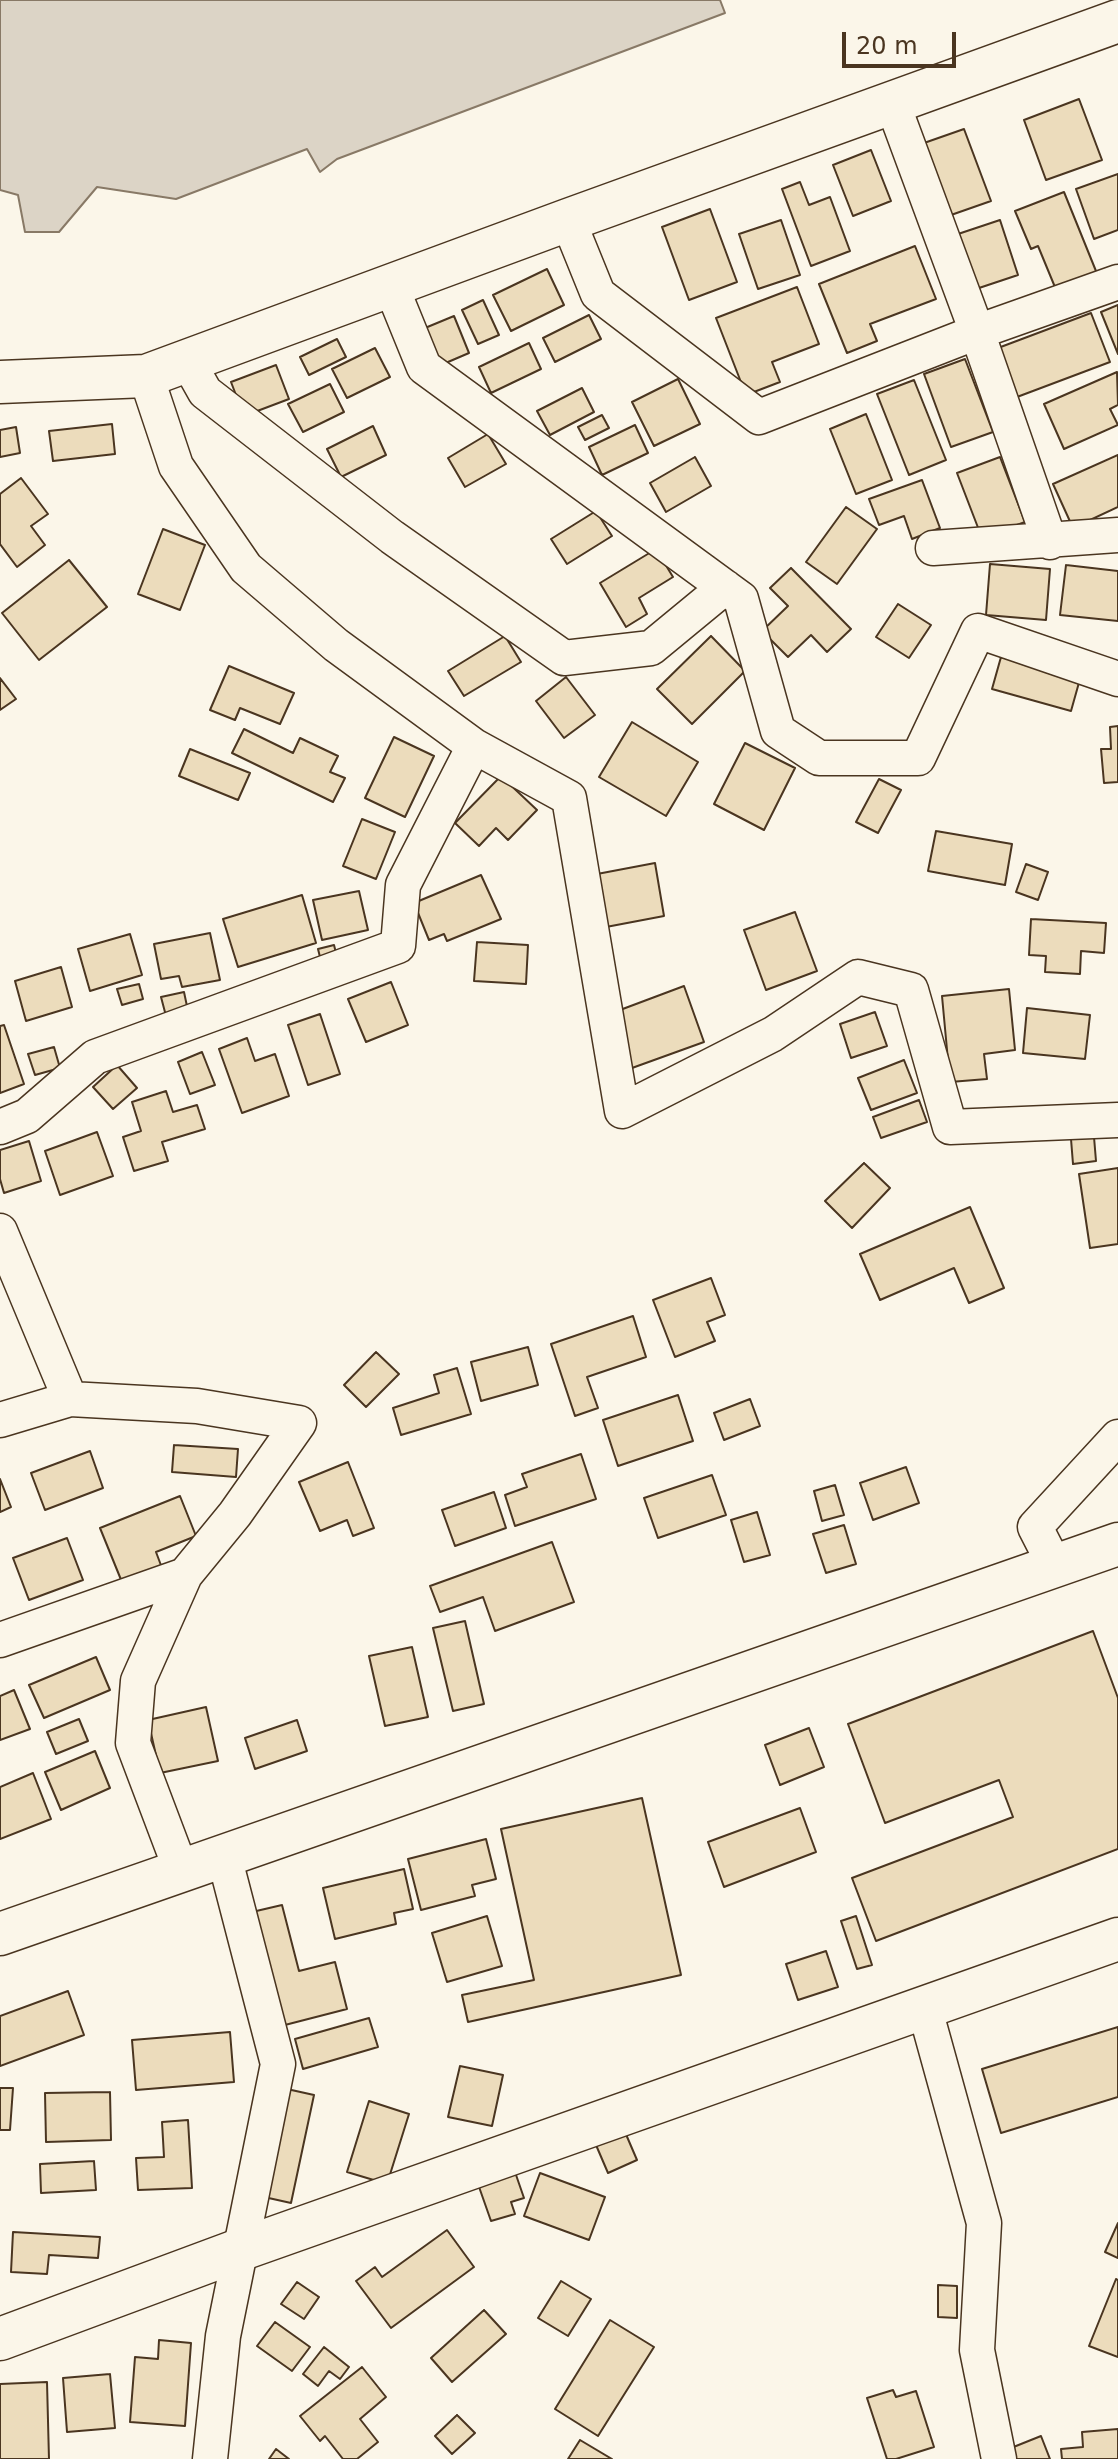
<!DOCTYPE html>
<html>
<head>
<meta charset="utf-8">
<style>
  body { margin:0 }
  #map { position:relative; width:1118px; height:2459px; overflow:hidden; background:#fbf6e9; font-family:"DejaVu Sans",sans-serif }
  canvas { display:block }
  .scale { position:absolute; left:842px; top:32px; width:114px; height:36px; box-sizing:border-box; border:4px solid #4a3520; border-top:0; padding-left:10px; font-size:24px; line-height:28px; white-space:nowrap; color:#4a3520; -webkit-text-stroke:6px #fbf6e9; paint-order:stroke }
</style>
</head>
<body>
<div id="map">
<canvas width="1118" height="2459"></canvas>
<div class="scale">20 m</div>
</div>
<script>
const ctx = document.querySelector('canvas').getContext('2d');
ctx.lineJoin = 'round';
function paint(path, color) {
  ctx.fillStyle = color;
  ctx.fill(path, 'evenodd');
}
function toPath(rows) {
  const path = new Path2D();
  for (const r of rows) {
    path.moveTo(r[0], r[1]);
    for (let i = 2; i < r.length; i += 2) path.lineTo(r[i], r[i + 1]);
  }
  return path;
}
function stroke(path, color, width, dash) {
  ctx.strokeStyle = color;
  ctx.lineWidth = width;
  ctx.lineCap = dash ? 'butt' : 'round';
  ctx.setLineDash(dash || []);
  ctx.stroke(path);
}
const water = toPath([
  [0,0,720,0,725,13,337,159,320,172,307,149,176,199,97,187,59,232,25,232,18,195,0,190,0,0]
]);
const building = toPath([
  [1079,99,1102,160,1046,180,1024,120,1079,99],
  [964,129,991,201,951,215,924,143,964,129],
  [871,150,891,201,853,216,833,165,871,150],
  [1118,174,1118,230,1094,239,1076,189,1118,174],
  [800,182,809,205,830,197,850,251,811,266,782,189,800,182],
  [1064,192,1098,276,1057,292,1038,246,1031,249,1015,211,1064,192],
  [710,209,737,282,689,300,662,227,710,209],
  [781,220,800,275,758,289,739,234,781,220],
  [1000,220,1018,275,976,289,958,234,1000,220],
  [915,246,936,299,870,324,877,341,847,353,819,284,915,246],
  [547,269,564,305,511,331,493,295,547,269],
  [797,287,819,344,772,362,780,382,746,395,716,318,797,287],
  [483,300,499,335,478,344,462,310,483,300],
  [1118,305,1118,354,1101,312,1118,305],
  [1091,313,1110,362,1017,397,998,348,1091,313],
  [589,315,601,339,555,362,543,338,589,315],
  [454,316,469,353,441,365,425,328,454,316],
  [337,339,346,357,309,375,300,357,337,339],
  [529,343,541,369,491,393,479,367,529,343],
  [375,348,390,377,347,398,332,369,375,348],
  [965,359,993,432,951,447,924,374,965,359],
  [276,365,289,399,244,416,231,382,276,365],
  [1117,372,1118,405,1110,409,1118,425,1064,449,1044,404,1117,372],
  [678,379,700,424,654,446,632,402,678,379],
  [914,380,946,460,909,475,877,394,914,380],
  [330,384,344,412,303,432,288,404,330,384],
  [582,388,594,412,550,435,537,411,582,388],
  [866,414,892,480,856,494,830,429,866,414],
  [602,415,609,428,585,440,578,427,602,415],
  [112,424,115,454,53,461,49,431,112,424],
  [635,425,648,453,602,475,589,447,635,425],
  [373,426,386,455,341,477,327,449,373,426],
  [16,427,20,453,0,457,0,430,16,427],
  [488,434,506,464,465,487,448,458,488,434],
  [1118,455,1118,507,1073,528,1053,484,1118,455],
  [695,457,711,486,666,512,650,483,695,457],
  [1000,457,1025,522,982,538,957,473,1000,457],
  [21,478,48,514,31,526,45,545,17,567,0,544,0,494,21,478],
  [922,480,940,528,912,539,904,516,879,525,869,499,922,480],
  [846,507,877,529,837,584,806,562,846,507],
  [596,511,612,536,567,564,551,539,596,511],
  [163,529,205,545,180,610,138,594,163,529],
  [656,549,673,577,639,598,647,614,626,627,600,583,656,549],
  [69,560,107,607,39,660,2,613,69,560],
  [990,564,1050,569,1046,620,986,615,990,564],
  [1066,565,1118,571,1118,621,1060,615,1066,565],
  [791,568,851,629,827,652,811,635,788,657,762,631,788,606,770,588,791,568],
  [898,604,931,625,909,658,876,637,898,604],
  [505,636,521,662,464,696,448,671,505,636],
  [711,636,745,671,692,724,657,689,711,636],
  [1001,657,1080,679,1071,711,992,689,1001,657],
  [229,666,294,693,280,724,240,708,235,720,210,710,229,666],
  [566,677,595,715,564,738,536,701,566,677],
  [0,678,16,699,0,710,0,678],
  [632,722,698,762,666,816,599,777,632,722],
  [1118,726,1118,782,1104,783,1101,749,1111,749,1110,727,1118,726],
  [244,729,293,753,300,738,338,756,330,772,345,778,333,802,232,753,244,729],
  [394,737,434,756,405,817,365,798,394,737],
  [745,743,795,768,764,830,714,804,745,743],
  [190,749,250,773,238,800,179,776,190,749],
  [501,776,537,810,508,840,496,828,479,846,455,823,501,776],
  [879,779,901,790,878,833,856,822,879,779],
  [362,819,395,832,376,879,343,866,362,819],
  [936,831,1012,844,1005,885,928,871,936,831],
  [655,863,664,916,606,927,597,874,655,863],
  [1026,864,1048,872,1038,900,1016,892,1026,864],
  [481,875,501,919,447,941,444,934,429,940,414,903,481,875],
  [359,891,368,930,322,940,313,900,359,891],
  [302,895,316,943,238,967,223,919,302,895],
  [795,912,817,971,766,990,744,930,795,912],
  [1031,919,1106,923,1104,953,1081,951,1080,974,1045,972,1046,956,1029,955,1031,919],
  [210,933,220,980,182,987,179,976,161,979,154,944,210,933],
  [130,934,142,975,90,991,78,949,130,934],
  [477,942,528,945,526,984,474,981,477,942],
  [334,945,339,965,323,969,318,949,334,945],
  [61,967,72,1007,26,1021,15,981,61,967],
  [391,982,408,1025,366,1042,348,999,391,982],
  [139,984,143,999,122,1005,117,989,139,984],
  [684,986,704,1042,632,1068,612,1013,684,986],
  [1009,989,1015,1050,984,1054,987,1079,950,1082,942,996,1009,989],
  [184,992,188,1011,166,1016,161,997,184,992],
  [1027,1008,1090,1015,1085,1059,1023,1053,1027,1008],
  [875,1012,887,1046,851,1058,840,1024,875,1012],
  [320,1014,340,1074,308,1085,288,1025,320,1014],
  [4,1025,24,1084,0,1093,0,1026,4,1025],
  [247,1038,255,1061,275,1054,289,1096,242,1113,219,1049,247,1038],
  [54,1047,60,1068,35,1075,28,1054,54,1047],
  [202,1052,215,1085,190,1094,178,1062,202,1052],
  [904,1060,917,1093,871,1110,858,1078,904,1060],
  [117,1065,137,1088,113,1109,93,1087,117,1065],
  [166,1091,173,1112,197,1105,205,1129,162,1142,168,1161,134,1171,123,1137,141,1131,132,1102,166,1091],
  [919,1100,927,1122,881,1138,873,1117,919,1100],
  [97,1132,113,1176,60,1195,45,1151,97,1132],
  [1094,1137,1096,1161,1073,1164,1071,1139,1094,1137],
  [29,1141,41,1181,4,1193,0,1179,0,1150,29,1141],
  [864,1163,890,1188,852,1228,825,1201,864,1163],
  [1118,1168,1118,1244,1090,1248,1079,1174,1118,1168],
  [970,1207,1004,1288,969,1303,954,1268,880,1300,860,1254,970,1207],
  [711,1278,725,1315,707,1322,715,1341,675,1357,653,1300,711,1278],
  [633,1316,646,1357,587,1377,598,1408,575,1416,551,1344,633,1316],
  [528,1347,538,1385,481,1401,471,1362,528,1347],
  [376,1352,399,1374,366,1407,344,1385,376,1352],
  [457,1368,471,1414,401,1435,393,1408,439,1393,434,1375,457,1368],
  [678,1395,693,1441,618,1466,603,1420,678,1395],
  [750,1399,760,1426,724,1440,714,1413,750,1399],
  [174,1445,238,1449,236,1477,172,1472,174,1445],
  [90,1451,103,1488,45,1510,31,1473,90,1451],
  [581,1454,596,1499,515,1526,505,1495,527,1487,522,1474,581,1454],
  [348,1462,374,1528,353,1536,347,1520,320,1531,299,1482,348,1462],
  [906,1467,919,1503,873,1520,860,1483,906,1467],
  [712,1475,726,1515,658,1538,644,1498,712,1475],
  [0,1479,11,1507,0,1512,0,1479],
  [835,1485,844,1515,822,1521,814,1491,835,1485],
  [494,1492,506,1528,455,1546,442,1510,494,1492],
  [180,1496,196,1536,156,1552,165,1576,126,1592,100,1528,180,1496],
  [757,1512,770,1555,744,1562,731,1520,757,1512],
  [844,1525,856,1564,826,1573,813,1534,844,1525],
  [67,1538,83,1580,29,1600,13,1558,67,1538],
  [552,1542,574,1602,495,1631,483,1597,440,1612,430,1586,552,1542],
  [465,1621,484,1704,453,1711,433,1628,465,1621],
  [1093,1631,1118,1698,1118,1849,876,1941,852,1878,1013,1817,999,1780,885,1823,848,1724,1093,1631],
  [412,1647,428,1717,385,1726,369,1656,412,1647],
  [96,1657,110,1690,44,1718,29,1685,96,1657],
  [14,1690,30,1729,0,1740,0,1696,14,1690],
  [206,1707,218,1761,160,1773,148,1720,206,1707],
  [79,1719,88,1741,56,1754,47,1732,79,1719],
  [297,1720,307,1751,255,1769,245,1738,297,1720],
  [809,1728,824,1767,780,1785,765,1745,809,1728],
  [95,1751,110,1788,61,1810,45,1772,95,1751],
  [33,1773,51,1819,0,1839,0,1787,33,1773],
  [642,1798,681,1975,468,2022,462,1995,534,1980,501,1829,642,1798],
  [800,1808,816,1852,724,1887,708,1842,800,1808],
  [486,1839,496,1879,472,1885,475,1896,421,1910,408,1859,486,1839],
  [404,1869,413,1909,394,1913,396,1924,335,1939,323,1888,404,1869],
  [282,1905,299,1971,335,1962,347,2009,281,2026,252,1912,282,1905],
  [487,1916,502,1966,447,1982,432,1933,487,1916],
  [856,1916,872,1965,857,1969,841,1921,856,1916],
  [826,1951,838,1987,798,2000,786,1964,826,1951],
  [68,1991,84,2035,0,2066,0,2016,68,1991],
  [369,2018,378,2047,303,2069,295,2039,369,2018],
  [1118,2027,1118,2097,1001,2133,982,2069,1118,2027],
  [230,2032,234,2082,136,2090,132,2040,230,2032],
  [460,2066,503,2075,492,2126,448,2117,460,2066],
  [0,2088,13,2088,10,2130,0,2130,0,2088],
  [287,2089,314,2095,291,2203,264,2197,287,2089],
  [110,2092,111,2140,46,2142,45,2093,110,2092],
  [369,2101,409,2114,387,2184,347,2172,369,2101],
  [188,2120,192,2188,138,2190,136,2158,164,2157,162,2122,188,2120],
  [625,2132,637,2160,608,2173,596,2145,625,2132],
  [94,2161,96,2190,41,2193,40,2164,94,2161],
  [515,2172,524,2198,511,2202,515,2214,491,2221,478,2184,515,2172],
  [540,2173,605,2197,589,2240,524,2216,540,2173],
  [1118,2223,1118,2258,1105,2252,1118,2223],
  [447,2230,474,2267,391,2328,356,2281,375,2267,382,2277,447,2230],
  [13,2232,100,2237,98,2258,49,2255,47,2274,11,2272,13,2232],
  [1116,2279,1118,2280,1118,2357,1089,2346,1116,2279],
  [561,2281,591,2299,568,2336,538,2318,561,2281],
  [297,2282,319,2297,304,2319,281,2304,297,2282],
  [938,2285,957,2286,957,2318,938,2317,938,2285],
  [484,2310,506,2334,452,2382,431,2358,484,2310],
  [610,2320,654,2347,598,2436,555,2409,610,2320],
  [275,2322,310,2347,292,2371,257,2346,275,2322],
  [159,2340,191,2343,185,2426,130,2422,135,2357,158,2359,159,2340],
  [324,2347,349,2367,340,2379,329,2371,318,2386,303,2374,324,2347],
  [362,2367,386,2397,360,2419,378,2442,357,2459,343,2459,325,2436,320,2441,300,2416,362,2367],
  [110,2374,115,2428,67,2432,63,2378,110,2374],
  [47,2382,49,2459,0,2459,0,2384,47,2382],
  [893,2390,896,2397,916,2391,934,2447,896,2459,887,2459,867,2398,893,2390],
  [457,2415,475,2433,452,2454,435,2436,457,2415],
  [1118,2429,1118,2459,1062,2459,1061,2449,1083,2447,1082,2432,1118,2429],
  [1041,2436,1050,2459,1016,2459,1011,2448,1041,2436],
  [580,2440,612,2459,568,2459,580,2440],
  [276,2449,289,2459,269,2459,276,2449]
]);
const minor = toPath([
  [892,102,977,332,1050,542],
  [568,220,598,294,759,417,977,332,1118,282],
  [391,286,424,367,741,599,778,731,819,758,918,758,978,631,1118,679],
  [187,360,205,392,392,537,564,658,651,648,725,587],
  [933,548,1118,535],
  [474,746,569,798,622,1111,773,1034,858,977,911,990,950,1127,1118,1120],
  [0,1127,27,1116,95,1057,398,946,403,885,474,746,336,645,246,568,176,466,146,376],
  [0,1231,70,1399],
  [0,1420,70,1399,197,1406,299,1423,235,1514,185,1575,0,1640],
  [1055,1566,1035,1527,1118,1437],
  [181,1870,133,1743,138,1681,185,1575],
  [924,2006,984,2223,977,2350,999,2459],
  [210,2459,223,2336,278,2064,224,1856]
]);
const tertiary = toPath([
  [0,382,146,376,568,220,1118,21],
  [0,1934,1118,1544],
  [0,2339,242,2249,1118,1939]
]);
paint(water, '#dcd4c6');
stroke(water, '#887966', 2);
paint(building, '#ecdcbc');
stroke(building, '#4a3520', 2);
stroke(minor, '#4a3520', 37);
stroke(tertiary, '#4a3520', 45);
stroke(minor, '#fbf6e9', 34);
stroke(tertiary, '#fbf6e9', 42);
</script>
</body>
</html>
